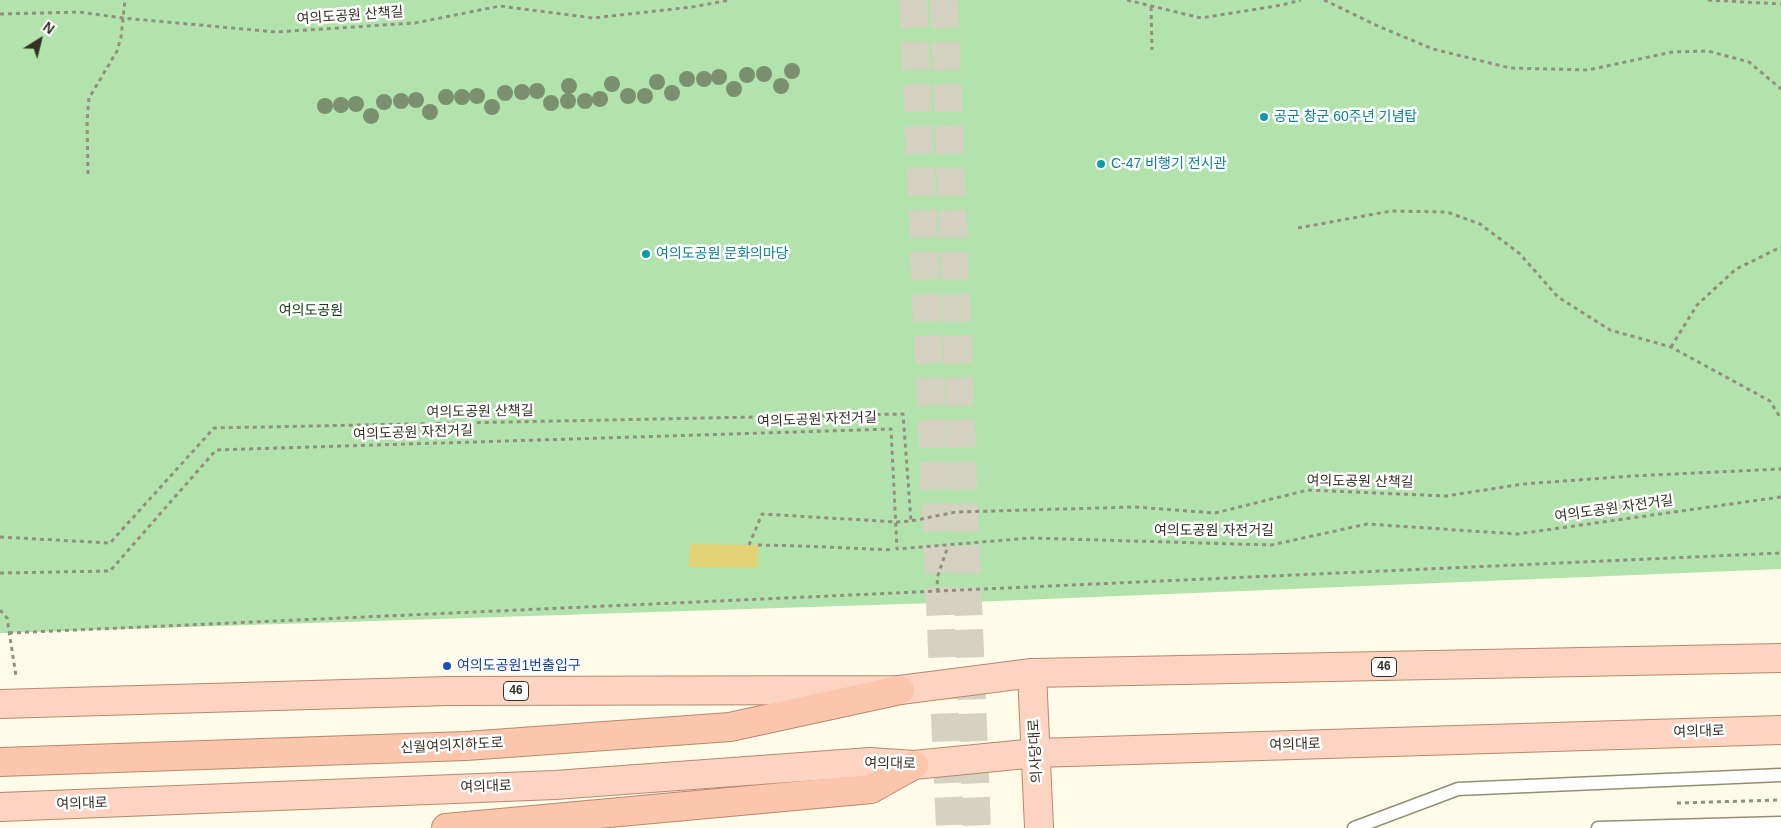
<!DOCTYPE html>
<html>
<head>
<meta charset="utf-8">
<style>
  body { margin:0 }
  #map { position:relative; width:1781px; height:828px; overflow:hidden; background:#fefbe8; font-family:Helvetica,sans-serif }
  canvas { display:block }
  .north { position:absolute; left:15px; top:15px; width:50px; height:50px; -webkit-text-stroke:4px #fff; paint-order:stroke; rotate:36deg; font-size:14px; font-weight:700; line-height:20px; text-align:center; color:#333024 }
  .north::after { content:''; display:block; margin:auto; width:18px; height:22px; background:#333024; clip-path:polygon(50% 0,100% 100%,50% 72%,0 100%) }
</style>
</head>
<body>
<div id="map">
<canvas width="1781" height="828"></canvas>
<div class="north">N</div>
</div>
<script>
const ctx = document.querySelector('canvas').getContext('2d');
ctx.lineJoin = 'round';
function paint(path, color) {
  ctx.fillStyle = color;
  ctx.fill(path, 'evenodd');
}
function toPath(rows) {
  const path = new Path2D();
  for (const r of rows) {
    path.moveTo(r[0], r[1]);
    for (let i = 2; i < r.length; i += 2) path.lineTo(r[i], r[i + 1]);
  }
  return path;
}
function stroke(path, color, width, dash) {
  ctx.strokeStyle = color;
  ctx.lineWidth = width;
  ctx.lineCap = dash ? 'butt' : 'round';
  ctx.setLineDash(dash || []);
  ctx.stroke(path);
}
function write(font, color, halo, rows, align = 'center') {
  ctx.font = font + ' Helvetica,"Noto Sans KR",sans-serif';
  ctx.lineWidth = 5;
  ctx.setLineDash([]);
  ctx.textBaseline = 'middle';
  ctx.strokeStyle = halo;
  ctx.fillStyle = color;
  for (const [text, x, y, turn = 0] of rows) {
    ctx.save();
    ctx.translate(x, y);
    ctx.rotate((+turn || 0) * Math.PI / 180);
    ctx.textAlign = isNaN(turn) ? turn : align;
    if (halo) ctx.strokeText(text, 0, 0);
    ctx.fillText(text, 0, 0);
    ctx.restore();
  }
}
const green = toPath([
  [0,0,1781,0,1781,569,997,601,0,633]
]);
const building = toPath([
  [690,544,758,545,758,568,689,567]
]);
const secondaryTunnel = toPath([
  [913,0,950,828],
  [944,0,977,828]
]);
const path = toPath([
  [1127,0,1201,18,1282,5,1301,0],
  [1324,0,1378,26,1433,49,1510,68,1588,70,1672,52,1708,51,1749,62,1781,89],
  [1708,0,1781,4],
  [1151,7,1152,50],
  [0,14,79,12,123,18,276,32,415,23,500,6,593,18,692,7,730,0],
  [88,174,87,121,89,98,117,51,121,37,125,0],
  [1298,228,1391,211,1447,212,1480,224,1519,253,1558,297,1610,330,1671,347,1770,401,1781,419],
  [1671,347,1697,305,1736,269,1781,247],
  [0,537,110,543,214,428,903,414,911,521],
  [749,545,762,514,897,522,911,521,956,512,1135,507,1215,513,1308,490,1446,496,1523,484,1632,476,1781,469],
  [758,545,803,546,893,550],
  [0,573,110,571,216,450,891,429,897,549,1030,538,1271,545,1367,524,1517,534,1781,497],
  [938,592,937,578,948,546],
  [0,610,7,618,16,676],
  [9,633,1781,553],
  [1677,803,1781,800]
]);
const service = toPath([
  [1354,828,1458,789,1781,775],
  [1598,828,1781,823]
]);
const primary = toPath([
  [1032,673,1039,828],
  [0,704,449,691,900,690,1032,673,1781,658],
  [0,807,555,785,870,762,914,765,1036,753,1781,730]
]);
const trunk = toPath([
  [0,762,466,746,730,727,900,690],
  [446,828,871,789,914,765]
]);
const trees = [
  [792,71],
  [764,74],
  [747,75],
  [719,77],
  [687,79],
  [704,79],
  [657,82],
  [612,84],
  [569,86],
  [781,86],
  [734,89],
  [537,91],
  [522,92],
  [505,93],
  [672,93],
  [477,96],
  [628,96],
  [645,96],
  [446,97],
  [462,97],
  [600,99],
  [416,100],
  [401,101],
  [568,101],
  [585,101],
  [384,102],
  [551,103],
  [356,104],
  [341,105],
  [325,106],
  [492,107],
  [430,112],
  [371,116]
];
const markers = [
  [1264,117,5,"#0f9aa8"],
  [1101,164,5,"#0f9aa8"],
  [646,254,5,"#0f9aa8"],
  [447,666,5,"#1a4fb4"]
];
const shields = [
  [1384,667,25],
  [516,691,25]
];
const shieldNames = [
  ["46",1384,667],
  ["46",516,691]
];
const streetNames = [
  ["여의도공원 산책길",350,16,-4],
  ["여의도공원 산책길",480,412,-1],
  ["여의도공원 자전거길",817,420,-2],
  ["여의도공원 자전거길",413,433,-2],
  ["여의도공원 산책길",1360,482,1],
  ["여의도공원 자전거길",1614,509,-8],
  ["여의도공원 자전거길",1214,531],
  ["여의대로",1699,732,-2],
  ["여의대로",1295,745,-2],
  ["신월여의지하도로",452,746,-3],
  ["의사당대로",1036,751,-93],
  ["여의대로",890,764,1],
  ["여의대로",486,787,-2],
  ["여의대로",82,804,-2]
];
const cultureNames = [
  ["공군 창군 60주년 기념탑",1274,117],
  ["C-47 비행기 전시관",1111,164],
  ["여의도공원 문화의마당",656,254]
];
const parkNames = [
  ["여의도공원",311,311]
];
const transitNames = [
  ["여의도공원1번출입구",457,666]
];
paint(green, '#b2e3ad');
paint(building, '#e3d176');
stroke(secondaryTunnel, '#d5d2c1', 28, [28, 14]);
stroke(service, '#948e71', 15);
stroke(primary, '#b6886f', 30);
stroke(trunk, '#b6886f', 30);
stroke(path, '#928f7f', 3, [4, 4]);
stroke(service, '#fff', 12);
stroke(primary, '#fdd4c1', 28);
stroke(trunk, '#fcc6ac', 28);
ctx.fillStyle = '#7a906f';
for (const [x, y] of trees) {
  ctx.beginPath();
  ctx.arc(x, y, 8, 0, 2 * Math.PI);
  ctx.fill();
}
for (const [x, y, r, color] of markers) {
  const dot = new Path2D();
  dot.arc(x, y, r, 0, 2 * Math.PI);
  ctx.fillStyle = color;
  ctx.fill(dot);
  stroke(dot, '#fff', 2);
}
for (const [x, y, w] of shields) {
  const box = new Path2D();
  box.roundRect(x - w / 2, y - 9.5, w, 19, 4);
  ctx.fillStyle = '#fff';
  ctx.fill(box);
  stroke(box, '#333024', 1);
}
write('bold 12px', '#333024', null, shieldNames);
write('14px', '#333024', '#fff', streetNames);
write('14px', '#0d838f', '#fff', cultureNames, 'left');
write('14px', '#0e390c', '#fff', parkNames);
write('14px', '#164399', '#fff', transitNames, 'left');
</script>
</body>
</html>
